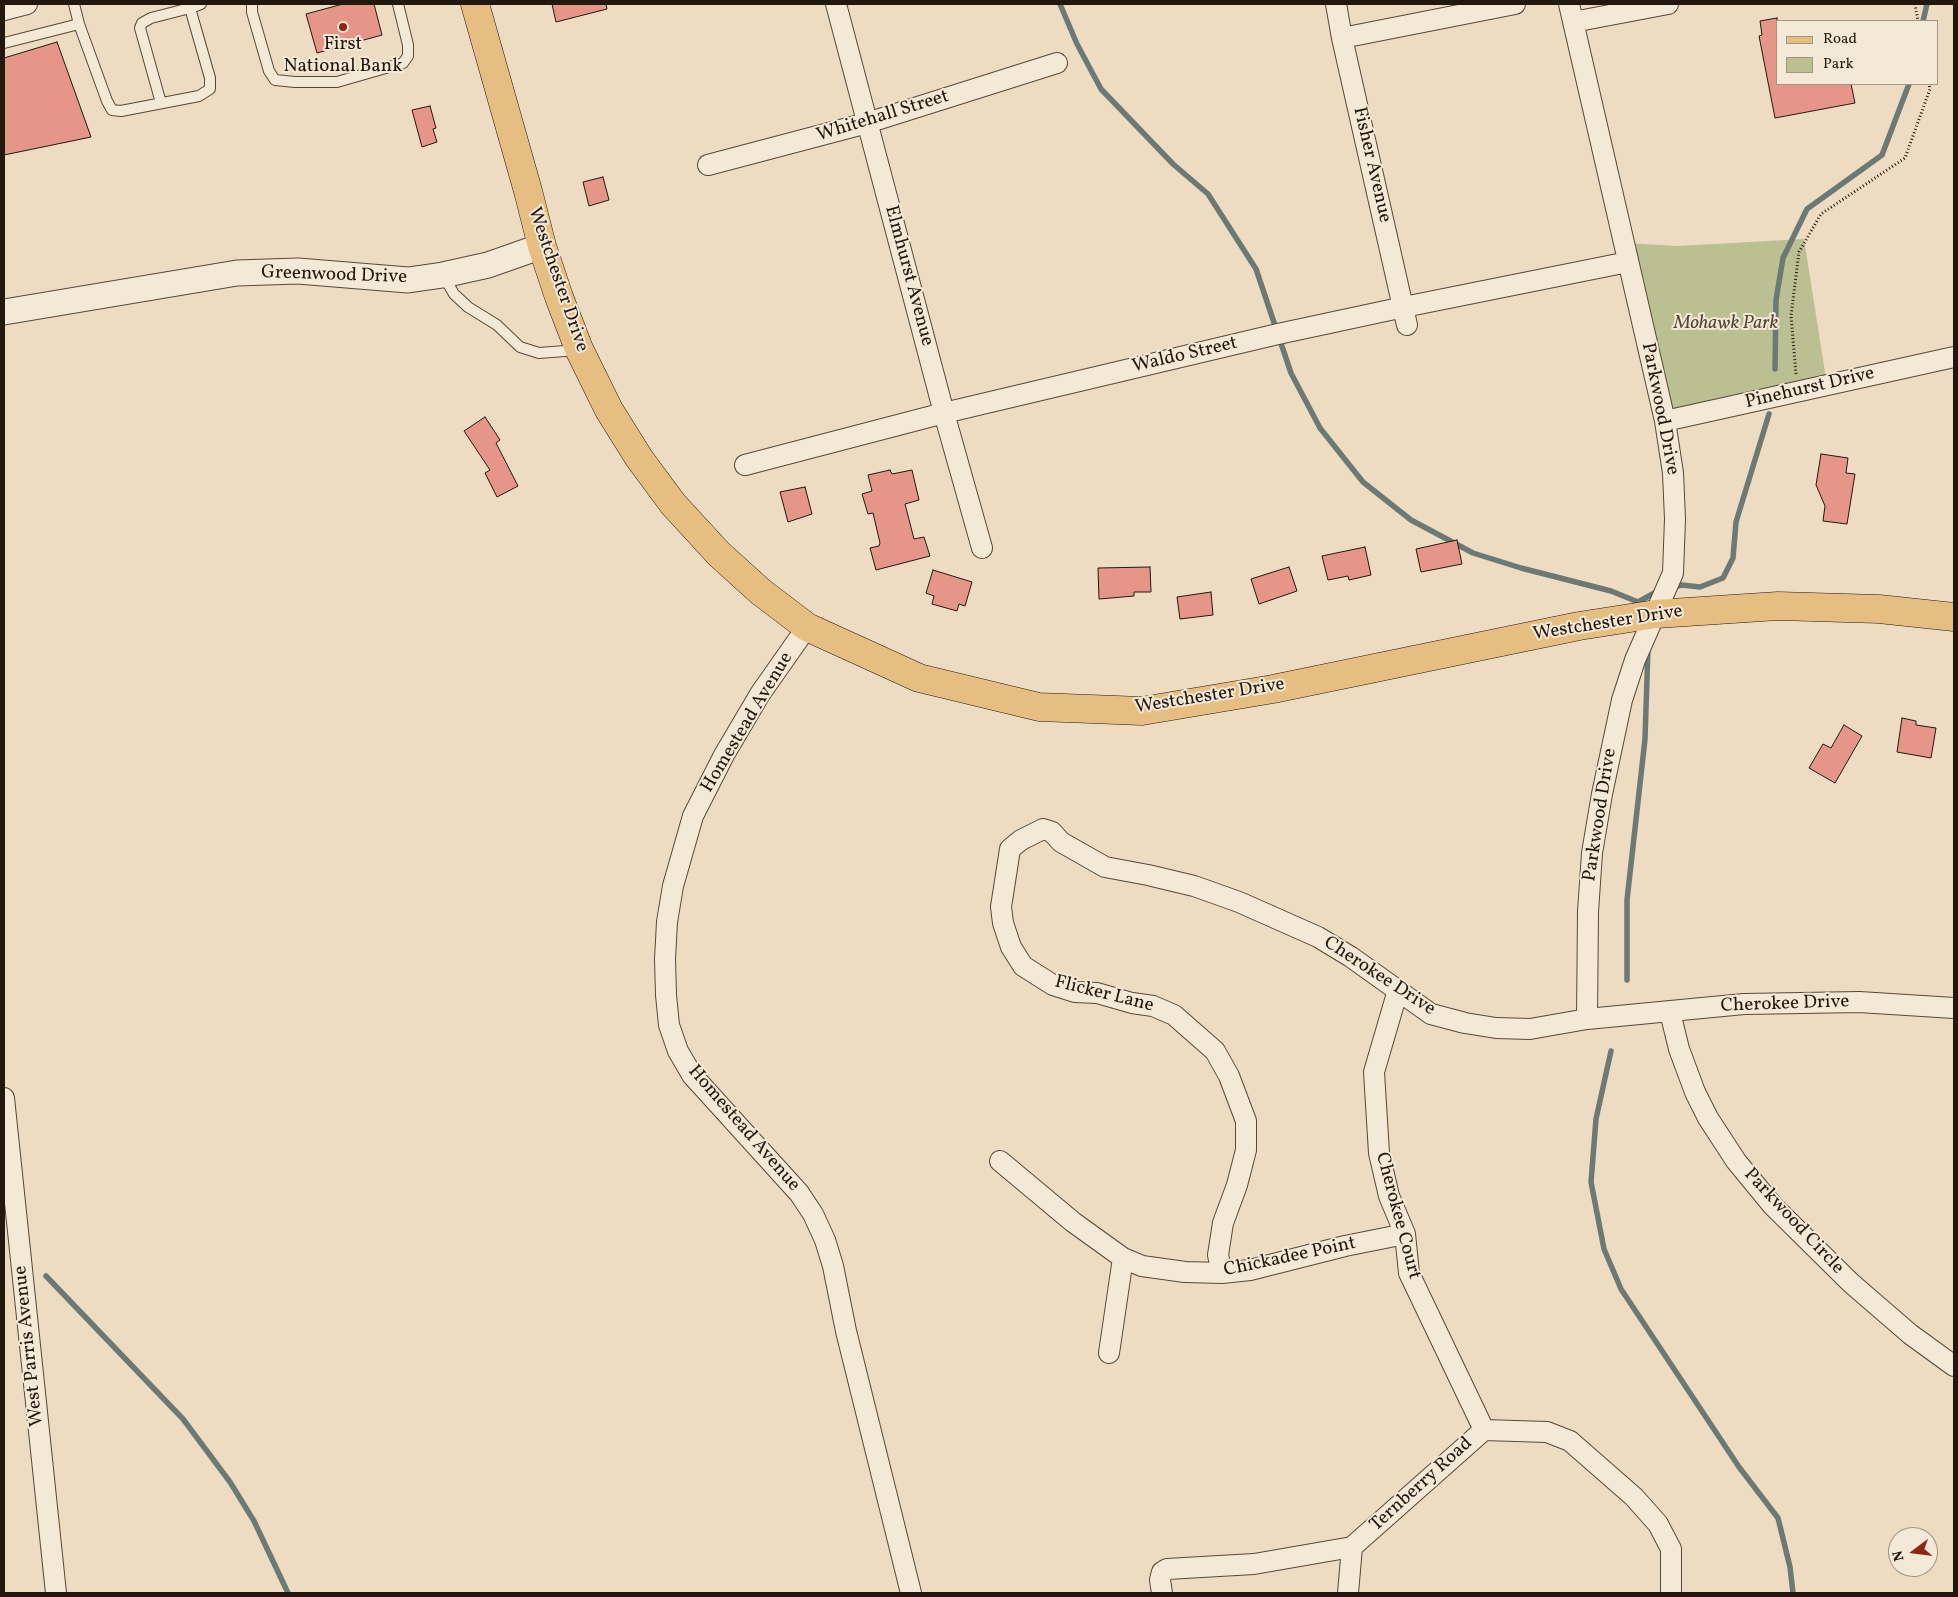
<!DOCTYPE html>
<html>
<head>
<meta charset="utf-8">
<style>
  body { margin:0 }
  #map { position:relative; width:1958px; height:1597px; overflow:hidden; background:#eedcc2; font-family:Vollkorn,serif }
  canvas { display:block }
  .frame { position:absolute; inset:0; border:5px solid #23180d; pointer-events:none }
  .legend { position:absolute; left:1776px; top:20px; width:162px; height:65px; box-sizing:border-box; background:#f4e8d7; border:1px solid #a09586; margin:0; padding:6px 9px; list-style:none; font-size:15px; color:#23180d }
  .legend li { display:flex; align-items:center; gap:10px; height:25px }
  .legend b { width:25px; border:1px solid #a09586 }
  .north { position:absolute; left:1888px; top:1527px; width:50px; height:50px; box-sizing:border-box; background:#f4e8d7; border:1px solid #a09586; border-radius:50%; rotate:255deg; font-size:14px; font-weight:700; line-height:20px; text-align:center; color:#23180d }
  .north::after { content:''; display:block; margin:auto; width:18px; height:22px; background:#8f2418; clip-path:polygon(50% 0,100% 100%,50% 72%,0 100%) }
</style>
</head>
<body>
<div id="map">
<canvas width="1958" height="1597"></canvas>
<div class="frame"></div>
<ul class="legend">
<li><b style="height:6px;background:#e7be81"></b>Road</li>
<li><b style="height:14px;background:#bac092"></b>Park</li>
</ul>
<div class="north">N</div>
</div>
<script>
const ctx = document.querySelector('canvas').getContext('2d');
ctx.lineJoin = 'round';
function paint(path, color) {
  ctx.fillStyle = color;
  ctx.fill(path, 'evenodd');
}
function toPath(rows) {
  const path = new Path2D();
  for (const r of rows) {
    path.moveTo(r[0], r[1]);
    for (let i = 2; i < r.length; i += 2) path.lineTo(r[i], r[i + 1]);
  }
  return path;
}
function stroke(path, color, width, dash) {
  ctx.strokeStyle = color;
  ctx.lineWidth = width;
  ctx.lineCap = dash ? 'butt' : 'round';
  ctx.setLineDash(dash || []);
  ctx.stroke(path);
}
function write(font, color, halo, rows, align = 'center') {
  ctx.font = font + ' Vollkorn,serif';
  ctx.lineWidth = 4;
  ctx.setLineDash([]);
  ctx.textBaseline = 'middle';
  ctx.strokeStyle = halo;
  ctx.fillStyle = color;
  for (const [text, x, y, turn = 0] of rows) {
    ctx.save();
    ctx.translate(x, y);
    ctx.rotate((+turn || 0) * Math.PI / 180);
    ctx.textAlign = isNaN(turn) ? turn : align;
    if (halo) ctx.strokeText(text, 0, 0);
    ctx.fillText(text, 0, 0);
    ctx.restore();
  }
}
const green = toPath([
  [1804,239,1827,385,1665,421,1624,243,1678,246]
]);
const stream = toPath([
  [1060,4,1077,44,1101,89,1173,164,1208,194,1256,269,1291,373,1320,428,1363,482,1411,520,1473,553,1521,568,1611,591,1638,602],
  [1923,21,1927,4],
  [1775,369,1776,300,1783,258,1807,209,1882,155,1909,84],
  [1672,587,1682,585,1700,587,1723,578,1733,558,1736,522,1769,414],
  [1638,602,1658,591],
  [1627,980,1627,900,1645,739,1648,648],
  [1611,1051,1596,1119,1591,1182,1604,1249,1621,1289,1739,1467,1778,1518,1790,1567,1793,1593],
  [46,1276,183,1419,230,1482,254,1521,288,1593]
]);
const building = toPath([
  [343,4,374,4,382,35,317,53,306,14,343,4],
  [552,4,606,4,607,9,556,22,552,4],
  [1777,18,1777,84,1851,84,1855,103,1775,118,1759,36,1762,35,1760,21,1777,18],
  [57,42,91,137,4,155,4,58,57,42],
  [430,106,436,128,433,129,437,142,422,147,412,110,430,106],
  [603,177,609,200,589,206,583,182,603,177],
  [485,417,500,440,496,443,518,486,497,497,485,473,490,470,464,431,485,417],
  [1821,454,1848,458,1846,473,1855,474,1847,524,1823,521,1825,506,1816,485,1821,454],
  [890,470,892,474,912,470,919,500,905,504,914,539,924,537,930,556,876,570,870,548,879,546,880,543,873,513,868,514,862,494,872,491,868,475,890,470],
  [805,487,812,514,788,522,780,492,805,487],
  [1457,540,1462,564,1421,572,1416,549,1457,540],
  [1365,547,1371,575,1349,580,1348,576,1328,580,1322,556,1365,547],
  [1150,567,1151,592,1134,592,1134,596,1099,599,1098,568,1150,567],
  [1289,567,1297,591,1259,604,1251,579,1289,567],
  [933,570,972,582,965,606,959,604,957,611,932,604,934,596,926,593,933,570],
  [1211,592,1213,615,1180,619,1177,597,1211,592],
  [1902,718,1916,721,1916,725,1936,728,1931,758,1897,752,1902,718],
  [1844,725,1862,736,1835,783,1809,768,1823,744,1831,748,1844,725]
]);
const path = toPath([
  [1915,4,1918,21],
  [1796,374,1791,316,1799,252,1821,214,1905,158,1930,89,1929,84]
]);
const service = toPath([
  [74,4,79,24,107,101,112,110,121,111,199,96,210,89,210,78,190,8,201,4],
  [252,4,252,12,269,71,275,80,295,82,337,82,403,63,408,56,408,45,398,4],
  [4,43,79,24],
  [161,103,140,28,142,23,151,18,190,8],
  [443,275,454,294,468,307,497,325,520,347,539,353,578,350]
]);
const minor = toPath([
  [836,4,944,413,982,548],
  [1336,4,1342,38,1407,325],
  [1569,4,1665,421,1673,473,1675,519,1673,573,1635,660,1622,700,1602,794,1592,853,1588,912,1587,1019],
  [4,10,27,4],
  [1573,22,1668,4],
  [1342,38,1515,4],
  [708,165,867,123,1057,63],
  [1665,421,1954,357],
  [745,465,944,413,1278,334,1404,307,1628,262],
  [807,627,760,694,724,755,693,816,673,886,667,922,665,959,666,995,669,1025,678,1051,692,1075,799,1193,813,1214,825,1240,833,1266,846,1331,911,1593],
  [1398,990,1374,1072,1379,1153,1389,1196,1405,1234,1409,1273,1484,1430],
  [1670,1012,1679,1049,1695,1092,1708,1118,1736,1161,1773,1206,1851,1283,1910,1334,1954,1366],
  [4,1098,56,1593],
  [1000,1161,1073,1222,1123,1258,1142,1266,1185,1272,1222,1273,1250,1270,1345,1246,1405,1234],
  [1222,1273,1218,1255,1223,1223,1237,1185,1246,1150,1246,1121,1229,1076,1215,1051,1174,1015,1153,1006,1132,1003,1097,993,1075,992,1053,985,1023,966,1011,947,1003,923,1001,907,1010,849,1021,840,1043,829,1052,832,1061,842,1105,867,1148,875,1194,886,1239,902,1318,937,1351,957,1431,1014,1465,1023,1496,1028,1530,1029,1587,1019,1744,1004,1859,1002,1954,1008],
  [1109,1353,1123,1258],
  [1162,1593,1160,1580,1162,1572,1167,1569,1254,1564,1352,1547,1484,1430,1547,1432,1570,1441,1634,1497,1658,1524,1671,1549,1671,1593],
  [1348,1593,1352,1547]
]);
const tertiary = toPath([
  [4,312,237,273,298,271,408,280,443,275,488,265,542,246]
]);
const primary = toPath([
  [475,4,528,191,542,246,559,297,579,349,609,410,639,458,673,504,719,554,761,592,807,627,919,678,1039,707,1142,711,1273,689,1579,626,1656,614,1778,606,1879,609,1954,617]
]);
const markers = [
  [343,27,5,"#8f2418"]
];
const poiNames = [
  ["First",343,46],
  ["National Bank",343,68]
];
const streetNames = [
  ["Whitehall Street",883,117,-17],
  ["Fisher Avenue",1371,165,77],
  ["Greenwood Drive",334,276,2],
  ["Elmhurst Avenue",908,276,75],
  ["Westchester Drive",557,280,71],
  ["Waldo Street",1185,356,-13],
  ["Pinehurst Drive",1810,389,-13],
  ["Parkwood Drive",1659,409,79],
  ["Westchester Drive",1608,624,-9],
  ["Westchester Drive",1210,697,-9],
  ["Homestead Avenue",748,723,-59],
  ["Parkwood Drive",1601,815,-81],
  ["Cherokee Drive",1379,977,33],
  ["Flicker Lane",1104,995,14],
  ["Cherokee Drive",1785,1005,-2],
  ["Homestead Avenue",743,1129,49],
  ["Cherokee Court",1397,1216,75],
  ["Parkwood Circle",1793,1222,47],
  ["Chickadee Point",1290,1258,-12],
  ["West Parris Avenue",30,1346,-96],
  ["Ternberry Road",1422,1485,-42]
];
const parkNames = [
  ["Mohawk Park",1726,325]
];
paint(green, '#bac092');
stroke(stream, '#6c7975', 5.5);
paint(building, '#e59689');
stroke(building, '#23180d', 1);
stroke(service, '#56493a', 12);
stroke(minor, '#56493a', 22);
stroke(tertiary, '#56493a', 27);
stroke(primary, '#23180d', 29);
stroke(path, '#23180d', 3, [1, 2.5]);
stroke(service, '#f4e8d7', 10);
stroke(minor, '#f4e8d7', 20);
stroke(tertiary, '#f4e8d7', 25);
stroke(primary, '#e7be81', 28);
for (const [x, y, r, color] of markers) {
  const dot = new Path2D();
  dot.arc(x, y, r, 0, 2 * Math.PI);
  ctx.fillStyle = color;
  ctx.fill(dot);
  stroke(dot, '#f4e8d7', 2);
}
write('19px', '#23180d', '#f4e8d7', poiNames);
write('19px', '#23180d', '#f4e8d7', streetNames);
write('italic 19px', '#504a35', '#f4e8d7', parkNames);
</script>
</body>
</html>
